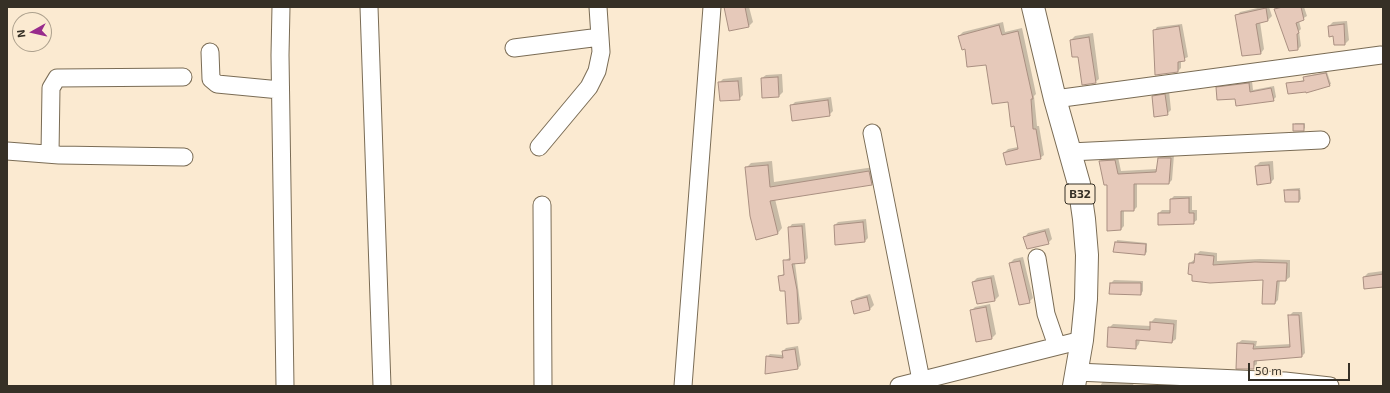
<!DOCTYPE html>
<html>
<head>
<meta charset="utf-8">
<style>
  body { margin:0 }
  #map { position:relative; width:1390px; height:393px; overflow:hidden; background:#fbead1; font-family:"Exo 2",sans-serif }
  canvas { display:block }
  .frame { position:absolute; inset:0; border:8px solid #363026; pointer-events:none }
  .north { position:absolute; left:12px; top:12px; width:40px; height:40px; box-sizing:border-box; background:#fbead1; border:1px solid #aca08d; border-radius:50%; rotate:262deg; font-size:11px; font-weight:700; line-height:16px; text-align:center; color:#363026 }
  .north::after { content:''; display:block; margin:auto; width:14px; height:18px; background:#982b8c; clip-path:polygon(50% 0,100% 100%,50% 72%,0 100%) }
  .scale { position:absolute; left:1248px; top:363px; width:102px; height:18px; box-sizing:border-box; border:2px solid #363026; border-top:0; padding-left:5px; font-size:12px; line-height:14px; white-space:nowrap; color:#363026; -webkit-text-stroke:3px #fbead1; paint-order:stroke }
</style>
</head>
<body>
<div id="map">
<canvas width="1390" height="393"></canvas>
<div class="frame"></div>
<div class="north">N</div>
<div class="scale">50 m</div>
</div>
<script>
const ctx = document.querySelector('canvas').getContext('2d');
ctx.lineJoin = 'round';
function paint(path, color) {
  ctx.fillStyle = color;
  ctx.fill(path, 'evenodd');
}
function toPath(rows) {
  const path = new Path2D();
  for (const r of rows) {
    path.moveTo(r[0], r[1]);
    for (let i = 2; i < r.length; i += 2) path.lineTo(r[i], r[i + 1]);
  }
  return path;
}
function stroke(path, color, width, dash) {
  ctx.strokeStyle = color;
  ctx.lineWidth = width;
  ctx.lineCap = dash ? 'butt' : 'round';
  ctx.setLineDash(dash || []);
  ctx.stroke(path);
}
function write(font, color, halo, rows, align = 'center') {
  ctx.font = font + ' "Exo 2",sans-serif';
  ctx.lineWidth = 3;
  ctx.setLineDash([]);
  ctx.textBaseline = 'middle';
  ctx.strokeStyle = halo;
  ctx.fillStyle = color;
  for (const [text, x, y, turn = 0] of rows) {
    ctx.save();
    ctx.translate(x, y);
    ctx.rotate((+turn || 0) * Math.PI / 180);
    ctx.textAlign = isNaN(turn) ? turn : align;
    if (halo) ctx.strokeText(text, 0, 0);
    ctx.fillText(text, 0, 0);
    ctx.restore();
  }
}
const shadow = toPath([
  [727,7,749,7,753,22,749,26],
  [1262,7,1269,7,1272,16,1268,20,1260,22,1264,49,1261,53,1237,16,1240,12],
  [1278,7,1304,7,1307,16,1299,21,1301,29,1299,31,1301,46,1298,49,1275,10],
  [1347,21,1349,40,1345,44,1335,44,1334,35,1329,26,1333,22],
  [1003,22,1005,32,1022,28,1036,94,1034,96,1037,126,1039,126,1044,155,1040,158,1004,153,1008,149,1018,147,1009,100,987,64,966,47,959,36,963,32],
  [1182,24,1188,57,1181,60,1181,68,1178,71,1156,74,1154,31,1157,27],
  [1093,33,1099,79,1095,82,1071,40,1075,36],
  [1327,72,1331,84,1329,85,1287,84,1305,80,1306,76],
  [782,74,783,92,779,96,762,78,766,75],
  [742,77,743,95,739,99,719,83,723,79],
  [1252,81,1253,90,1274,86,1276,97,1273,100,1236,98,1217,88,1220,85],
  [1169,91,1171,110,1167,114,1153,96,1156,93],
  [831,97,833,111,829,115,791,106,795,102],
  [1295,123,1305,123,1305,128,1303,130,1294,125],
  [1162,155,1174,155,1172,180,1169,183,1137,183,1137,207,1134,210,1124,210,1124,226,1121,229,1100,162,1103,158,1118,157,1121,171,1157,169,1159,158],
  [772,161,774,182,874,167,876,180,871,184,775,199,782,228,778,233,746,168,751,163],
  [1273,161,1274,179,1270,183,1256,166,1260,162],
  [1300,188,1301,199,1299,201,1285,191,1287,189],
  [1174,196,1192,196,1192,210,1197,210,1197,220,1193,223,1159,213,1162,210,1171,210,1171,199],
  [866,219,868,238,865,241,835,225,838,222],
  [805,223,808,258,804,262,795,263,802,319,799,322,786,289,779,277,785,273,784,261,791,257,789,228,792,224],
  [1049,228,1052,239,1048,243,1025,237,1028,233],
  [1117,240,1147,243,1147,252,1145,254,1114,251],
  [1200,251,1217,253,1217,261,1260,259,1290,260,1290,277,1286,280,1280,280,1278,300,1275,303,1264,279,1193,274,1190,263,1195,259,1196,255],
  [1023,257,1033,298,1029,302,1010,263,1014,259],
  [1383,271,1383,286,1364,277,1368,273],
  [994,275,999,296,995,300,973,282,977,278],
  [1114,280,1143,281,1143,291,1141,294,1111,283],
  [870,294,874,305,870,309,855,313,852,302,856,298],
  [990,304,996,334,992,338,971,311,975,307],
  [1293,312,1302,312,1305,353,1302,356,1257,360,1257,364,1253,368,1238,343,1242,340,1257,341,1256,346,1291,344,1289,316],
  [1155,318,1177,320,1176,339,1172,342,1140,340,1139,344,1136,348,1109,328,1113,324,1151,326,1151,322],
  [798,346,801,365,798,368,767,357,770,354,784,355,783,351,786,348],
  [1104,380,1134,381,1133,386,1100,386]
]);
const building = toPath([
  [724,7,745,7,749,27,729,31,724,7],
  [1283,7,1301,7,1304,20,1296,23,1299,33,1297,34,1298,50,1289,51,1274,9,1283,7],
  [1266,8,1268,21,1256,24,1261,54,1242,56,1235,15,1266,8],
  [1344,24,1345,45,1334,45,1333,36,1329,37,1328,26,1344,24],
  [999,25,1002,35,1018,31,1033,99,1031,99,1033,129,1036,129,1041,159,1006,165,1003,153,1018,149,1014,126,1011,127,1008,102,992,104,986,65,967,67,965,49,962,50,958,36,999,25],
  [1179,26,1185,61,1178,62,1178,72,1155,75,1153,30,1179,26],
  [1089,37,1096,83,1082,85,1078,57,1072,57,1070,40,1089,37],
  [1326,73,1330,86,1306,93,1306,92,1288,94,1286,83,1304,81,1303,77,1326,73],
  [778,77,779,97,762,98,761,78,778,77],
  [738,81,740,100,720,101,718,82,738,81],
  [1249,83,1250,92,1271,88,1274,101,1236,106,1235,99,1217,100,1216,87,1249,83],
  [1165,94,1168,115,1154,117,1152,96,1165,94],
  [828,100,830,116,792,121,790,105,828,100],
  [1293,124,1304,124,1304,131,1293,131,1293,124],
  [1158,158,1171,158,1169,184,1134,184,1134,211,1121,211,1121,230,1107,231,1107,185,1104,185,1099,161,1115,160,1118,174,1156,172,1158,158],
  [768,165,770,187,869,171,872,185,770,201,778,234,756,240,750,216,745,167,768,165],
  [1269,165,1271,183,1257,185,1255,166,1269,165],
  [1284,190,1299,190,1299,202,1285,202,1284,190],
  [1189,198,1189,213,1194,213,1194,224,1158,225,1158,213,1170,213,1170,199,1189,198],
  [863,222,865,242,835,245,834,225,863,222],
  [802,226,805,263,792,264,797,290,799,323,787,324,785,291,780,291,778,276,784,275,783,260,790,260,788,227,802,226],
  [1045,231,1049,244,1027,249,1023,237,1045,231],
  [1115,242,1146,244,1145,255,1113,252,1115,242],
  [1195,254,1214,256,1213,265,1255,262,1287,263,1286,281,1277,281,1275,304,1262,304,1263,280,1210,283,1192,281,1192,275,1188,274,1189,263,1194,263,1195,254],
  [1020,261,1030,303,1019,305,1009,263,1020,261],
  [1383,274,1383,287,1364,289,1363,277,1383,274],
  [991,278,995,301,977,304,972,282,991,278],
  [1110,283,1141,283,1141,295,1109,294,1110,283],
  [867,297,870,310,854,314,851,301,867,297],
  [986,307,992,339,976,342,970,310,986,307],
  [1288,315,1299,315,1302,357,1254,361,1254,369,1236,369,1237,343,1254,344,1253,349,1290,347,1288,315],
  [1150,322,1174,324,1172,343,1136,340,1136,349,1107,347,1108,327,1150,330,1150,322],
  [795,349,798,369,765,374,766,356,783,358,782,351,795,349]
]);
const minor = toPath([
  [281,7,280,55,285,386],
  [369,7,382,386],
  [514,48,600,37],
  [210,52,211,79,217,84,280,90],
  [1055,99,1381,55],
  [872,133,921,380],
  [539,147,589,87,597,71,601,52,598,7],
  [7,151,59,155,184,157],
  [1070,152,1321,140],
  [50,154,51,88,57,78,183,77],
  [542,205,543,386],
  [1037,258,1046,314,1057,346],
  [1076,372,1285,381,1330,386],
  [683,386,712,7],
  [899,386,1082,340]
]);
const highway = toPath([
  [1033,7,1055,99,1079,184,1084,219,1087,255,1086,299,1082,340,1074,386]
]);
const shields = [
  [1080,194,30]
];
const shieldNames = [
  ["B32",1080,194]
];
paint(shadow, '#0003');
paint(building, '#e6c9ba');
stroke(building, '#a98f81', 1);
stroke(minor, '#7a6c55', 19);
stroke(highway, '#7a6c55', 24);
stroke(minor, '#fff', 17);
stroke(highway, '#fff', 22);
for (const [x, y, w] of shields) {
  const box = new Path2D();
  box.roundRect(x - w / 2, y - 10, w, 20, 3);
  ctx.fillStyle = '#fbead1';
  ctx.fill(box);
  stroke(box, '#363026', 1);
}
write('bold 12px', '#363026', null, shieldNames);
</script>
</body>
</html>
